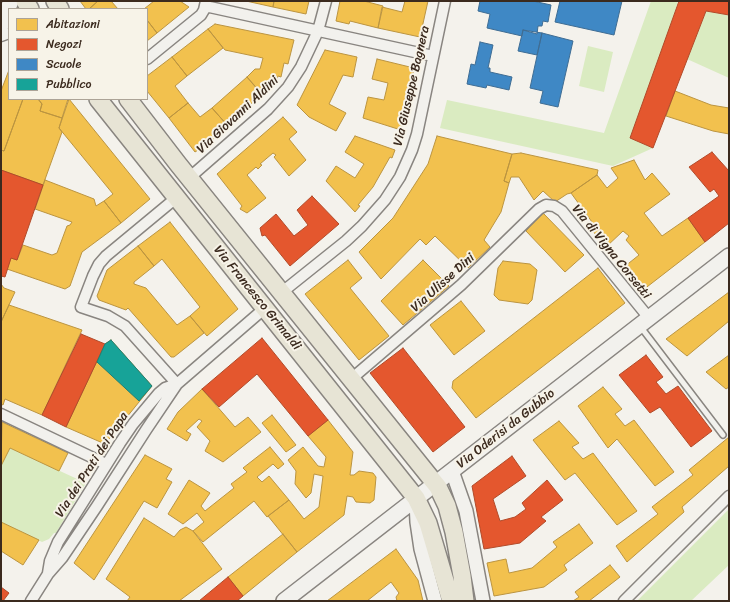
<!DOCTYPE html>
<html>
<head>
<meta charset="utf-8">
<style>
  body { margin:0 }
  #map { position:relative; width:730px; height:602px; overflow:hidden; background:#f4f2ec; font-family:Sriracha,sans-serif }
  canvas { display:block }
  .frame { position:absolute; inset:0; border:2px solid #3b2a1e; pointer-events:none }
  .legend { position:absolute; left:8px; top:8px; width:140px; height:92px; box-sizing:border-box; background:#f7f3e8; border:1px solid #aca397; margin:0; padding:5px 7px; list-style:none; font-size:12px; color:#3b2a1e }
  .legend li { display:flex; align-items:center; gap:8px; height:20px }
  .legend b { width:20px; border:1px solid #aca397 }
</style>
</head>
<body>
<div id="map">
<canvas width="730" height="602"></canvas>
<div class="frame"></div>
<ul class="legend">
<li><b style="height:11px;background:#f2c14e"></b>Abitazioni</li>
<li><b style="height:11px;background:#e4572e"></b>Negozi</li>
<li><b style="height:11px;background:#3f88c5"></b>Scuole</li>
<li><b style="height:11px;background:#17a398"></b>Pubblico</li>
</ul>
</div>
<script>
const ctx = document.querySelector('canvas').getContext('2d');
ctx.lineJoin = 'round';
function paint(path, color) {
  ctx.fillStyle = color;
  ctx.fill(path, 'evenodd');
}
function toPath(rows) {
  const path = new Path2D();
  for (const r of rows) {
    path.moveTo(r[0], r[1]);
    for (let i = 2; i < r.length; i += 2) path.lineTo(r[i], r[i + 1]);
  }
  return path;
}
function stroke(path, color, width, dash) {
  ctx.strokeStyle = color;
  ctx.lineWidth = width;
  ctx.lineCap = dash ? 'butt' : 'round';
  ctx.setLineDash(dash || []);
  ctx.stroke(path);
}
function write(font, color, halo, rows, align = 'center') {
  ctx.font = font + ' Sriracha,sans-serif';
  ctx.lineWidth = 4;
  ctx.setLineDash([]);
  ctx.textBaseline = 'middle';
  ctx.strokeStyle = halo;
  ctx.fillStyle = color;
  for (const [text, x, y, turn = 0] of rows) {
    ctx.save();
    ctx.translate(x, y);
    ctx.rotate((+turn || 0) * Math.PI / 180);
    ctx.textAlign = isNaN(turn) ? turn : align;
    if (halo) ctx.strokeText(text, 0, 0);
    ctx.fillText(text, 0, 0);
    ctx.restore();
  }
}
const green = toPath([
  [651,1,678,1,659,67,630,138,653,148,613,166,440,128,447,100,604,133],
  [706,11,729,15,729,78,687,59],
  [588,46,613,52,604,92,579,86],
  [10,448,86,483,56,533,54,533,49,539,42,542,1,522,1,466],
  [729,509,729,565,691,601,637,601]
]);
const homes = toPath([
  [80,1,98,1,89,9,86,9,80,1],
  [98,1,111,1,118,9,89,9,98,1],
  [154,1,180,1,189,7,157,33,147,20,147,9,144,9,154,1],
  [246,1,274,1,273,7,246,1],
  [274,1,309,1,306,14,273,7,274,1],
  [340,1,364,1,383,6,378,28,350,21,349,24,336,21,340,1],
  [405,1,428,1,420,37,378,28,382,7,402,12,405,1],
  [147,20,157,33,147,41,147,20],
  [215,24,294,40,288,64,284,63,281,77,278,76,275,86,263,96,247,77,255,69,260,69,263,58,225,50,208,29,215,24],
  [208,29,223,48,187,76,172,57,208,29],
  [325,50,357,57,353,77,343,75,329,104,346,113,336,131,309,117,297,105,325,50],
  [172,57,187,76,175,86,188,103,169,118,147,91,147,76,172,57],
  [377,59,414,68,401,130,363,118,368,97,384,100,388,83,372,79,377,59],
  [9,70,9,99,23,99,4,151,1,150,1,91,9,70],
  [247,77,262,94,227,125,212,108,247,77],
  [675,91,711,105,729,108,729,134,713,131,666,116,675,91],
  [23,99,38,99,42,104,40,111,62,118,59,128,62,132,43,185,1,170,1,150,4,151,23,99],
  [38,99,68,99,62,118,40,111,42,104,38,99],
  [69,99,150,199,121,223,104,201,113,194,59,128,69,99],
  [188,103,200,117,212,108,228,126,199,152,198,150,195,152,169,118,188,103],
  [283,117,297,132,289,139,306,160,289,176,274,157,276,155,273,153,260,164,262,165,258,169,256,167,247,175,266,198,247,213,240,209,242,206,217,174,283,117],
  [355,136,395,150,392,158,390,157,373,187,358,205,360,206,355,212,326,181,336,166,355,178,364,164,345,152,355,136],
  [437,136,512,154,504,181,509,183,501,212,484,240,490,247,468,268,435,236,426,245,420,239,381,279,359,252,393,218,428,164,437,136],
  [521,153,598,170,597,175,571,193,567,194,555,202,543,191,534,200,519,177,511,177,509,183,504,181,512,154,521,153],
  [634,160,645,180,652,173,670,194,644,213,662,236,688,218,705,242,643,290,624,267,639,255,626,240,629,236,623,231,606,247,587,224,592,222,571,193,597,175,607,188,618,178,611,168,634,160],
  [45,180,94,199,96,206,104,201,121,223,82,252,70,286,65,289,7,269,11,258,17,260,23,245,52,255,57,253,67,226,70,225,72,222,35,209,45,180],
  [543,213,584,255,565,272,526,231,543,213],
  [170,222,238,309,207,336,190,316,200,307,162,259,154,266,138,246,170,222],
  [138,246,154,266,134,282,134,284,146,288,177,325,190,316,204,333,174,357,171,357,128,308,126,310,99,300,97,296,107,270,138,246],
  [348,260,362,278,350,288,389,336,359,360,305,294,348,260],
  [423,260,449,286,403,325,381,301,423,260],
  [503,261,530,264,537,270,532,300,528,304,499,300,494,295,498,268,503,261],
  [598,268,625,303,476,418,452,388,453,381,598,268],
  [1,284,4,288,15,292,1,322,1,284],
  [729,292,729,321,687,356,666,339,729,292],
  [461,301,485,331,454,355,430,325,461,301],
  [9,305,82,330,42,415,5,399,3,405,1,404,1,322,9,305],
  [111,340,152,386,105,444,66,427,105,344,111,340],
  [729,355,729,387,726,389,706,372,729,355],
  [603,387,622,409,615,414,625,426,634,420,674,472,655,486,617,439,608,448,578,406,603,387],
  [202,389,235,427,248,417,261,432,223,462,205,451,210,441,197,427,202,421,199,419,186,431,191,434,187,441,167,429,178,412,202,389],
  [272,415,296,445,286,452,262,423,272,415],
  [328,420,353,452,350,475,354,475,359,471,373,473,376,477,374,500,370,503,356,502,353,497,347,496,344,515,297,552,268,516,289,500,304,519,319,507,323,476,314,474,311,493,306,498,295,484,296,471,288,460,303,447,318,466,324,467,326,457,308,436,328,420],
  [559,421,579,443,572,447,583,459,593,453,637,511,617,525,575,473,565,480,533,440,559,421],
  [2,422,68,453,59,471,10,448,1,466,2,422],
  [729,437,729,466,682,507,684,512,627,562,616,546,658,514,652,507,693,475,689,470,729,437],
  [270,447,284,464,278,469,273,464,257,477,262,482,269,476,289,500,267,517,254,501,203,542,193,531,204,522,197,513,183,524,168,514,189,480,210,493,201,506,205,511,234,488,231,484,247,472,243,468,270,447],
  [145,455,172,469,166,479,172,482,157,508,144,501,94,580,74,563,145,455],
  [144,518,174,537,180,530,186,527,193,531,222,569,179,601,127,601,130,597,106,579,144,518],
  [1,522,39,540,23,565,1,551,1,522],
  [579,524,593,543,564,565,567,570,544,587,494,596,487,563,506,559,509,573,532,568,557,547,553,542,579,524],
  [283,534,297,552,243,596,228,577,283,534],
  [396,549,418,580,423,601,397,601,396,597,399,593,391,582,367,601,327,601,396,549],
  [610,565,620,577,589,601,573,601,579,597,575,592,610,565]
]);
const shops = toPath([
  [679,1,729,1,729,15,706,11,653,148,630,138,679,1],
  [712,152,729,171,729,223,705,242,688,218,719,196,714,189,710,192,689,167,712,152],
  [1,170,43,185,17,260,11,258,5,277,1,276,1,170],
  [312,196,339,224,290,266,265,235,262,236,260,228,276,214,294,236,308,225,297,210,312,196],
  [81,334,105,344,66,427,42,415,81,334],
  [262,338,328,420,308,436,257,374,219,407,202,389,262,338],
  [403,348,465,427,433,452,370,373,403,348],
  [646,355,663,377,656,382,666,394,678,386,712,431,691,447,660,407,650,413,619,375,646,355],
  [512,456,526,476,493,499,500,521,515,517,526,509,522,503,547,480,563,500,541,517,546,521,520,543,484,549,472,486,512,456],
  [228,577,243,596,237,601,199,601,228,577],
  [1,587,9,593,3,601,1,601,1,587]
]);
const schools = toPath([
  [480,1,533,1,551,5,548,22,543,21,542,26,538,26,537,34,523,30,522,36,487,28,490,14,478,11,480,1],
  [560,1,622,1,614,35,555,22,560,1],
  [523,30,542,33,537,55,518,51,523,30],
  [542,33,573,41,558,107,540,103,543,91,530,88,542,33],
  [480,42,493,45,488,68,490,68,490,72,512,77,509,90,487,85,486,88,467,84,471,64,475,65,480,42]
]);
const public = toPath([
  [111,340,152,386,139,401,97,362,105,344,111,340]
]);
const service = toPath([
  [640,326,723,435]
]);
const minor = toPath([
  [205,6,433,56],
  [1,36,9,33],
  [147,59,201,15,204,10,206,1],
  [189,178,268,109,288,87,301,67,318,31,326,1],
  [176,198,106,256,99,264,93,276,81,307,108,316,125,326,177,384],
  [281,293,346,241,362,226,385,200,400,177,412,150,417,134,445,1],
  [350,380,461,285,539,209,546,205,554,206,562,211,649,318],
  [1,414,106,464],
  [48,573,50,561,58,542,120,443,133,424,159,393,165,388,177,384],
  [31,601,48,574,62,558,97,506,146,430,177,384,265,308],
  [624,601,729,496]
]);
const tertiary = toPath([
  [452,471,466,511,483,601],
  [416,502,417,522,421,549,435,601]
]);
const secondary = toPath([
  [1,25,11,1],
  [284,601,729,256]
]);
const primary = toPath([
  [25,1,30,9],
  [55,1,60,9],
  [98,99,416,498,428,523,451,601],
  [128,99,178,164,438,487,447,506,454,532,462,576,465,601]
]);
const streetNames = [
  ["Via Giuseppe Bagnera",412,86,-77],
  ["Via Giovanni Aldini",238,115,-43],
  ["Via di Vigna Corsetti",611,252,51],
  ["Via Ulisse Dini",443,283,-42],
  ["Via Francesco Grimaldi",257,298,51],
  ["Via Oderisi da Gubbio",506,429,-38],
  ["Via dei Prati dei Papa",92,465,-57]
];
paint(green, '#daebc1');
paint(homes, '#f2c14e');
stroke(homes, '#bb9440', 1);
paint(shops, '#e4572e');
stroke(shops, '#b14a29', 1);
paint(schools, '#3f88c5');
stroke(schools, '#3e6c93', 1);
paint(public, '#17a398');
stroke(public, '#227f73', 1);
stroke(service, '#898580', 8);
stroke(minor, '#898580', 13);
stroke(tertiary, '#898580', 16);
stroke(secondary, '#898580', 18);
stroke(primary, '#898580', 20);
stroke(service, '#f2f1ed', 5);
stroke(minor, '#f2f1ed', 10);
stroke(tertiary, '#f2f1ed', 13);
stroke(secondary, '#f2f1ed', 15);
stroke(primary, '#e7e4d5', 17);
write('13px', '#3b2a1e', '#f7f3e8', streetNames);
</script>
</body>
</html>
